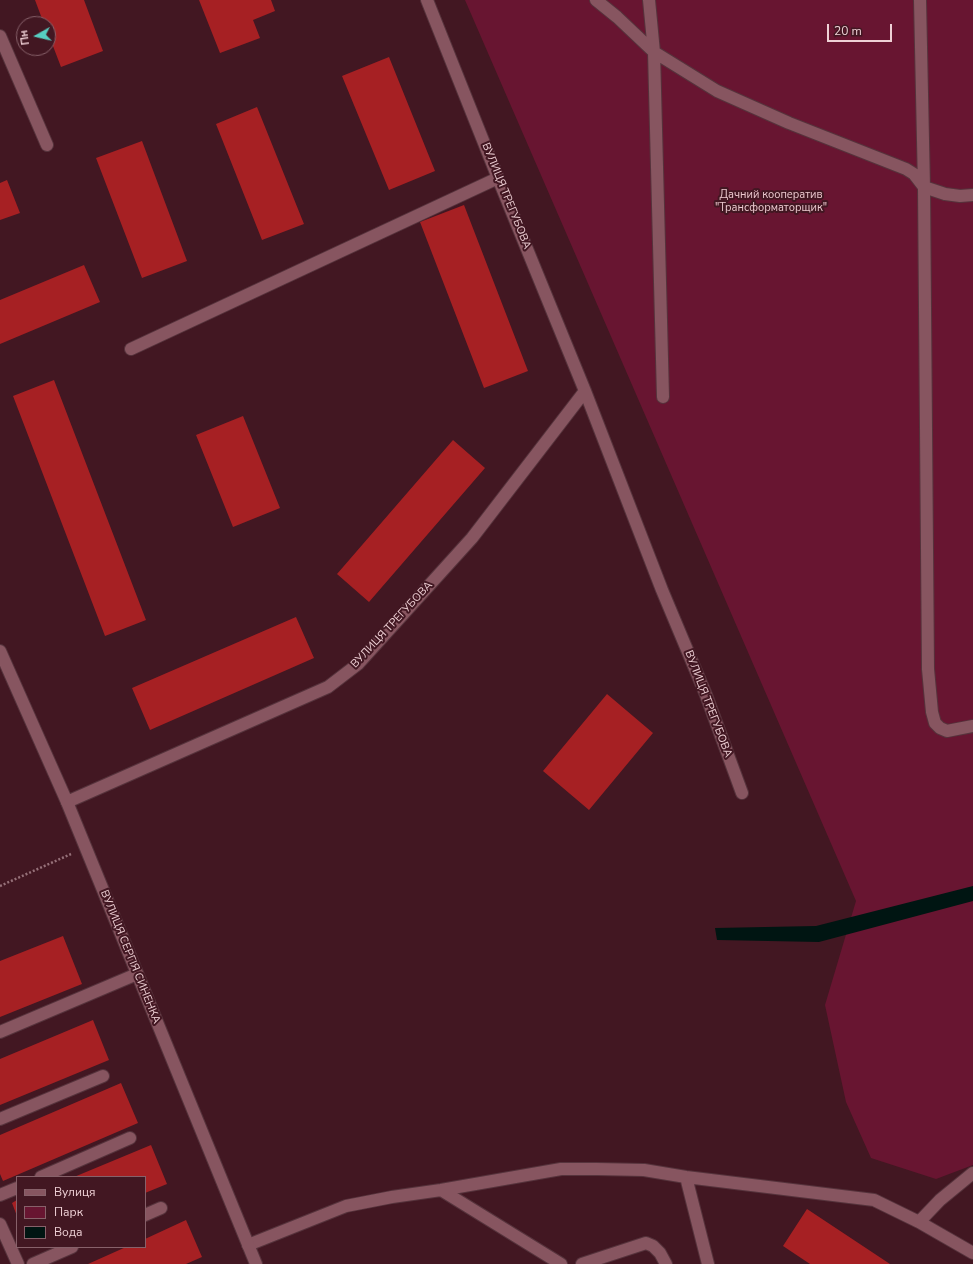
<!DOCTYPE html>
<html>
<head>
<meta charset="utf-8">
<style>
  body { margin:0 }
  #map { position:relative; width:973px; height:1264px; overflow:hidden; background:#421722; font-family:"Nunito Sans",sans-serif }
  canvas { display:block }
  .legend { position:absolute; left:16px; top:1176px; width:130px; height:72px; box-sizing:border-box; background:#421722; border:1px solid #87616a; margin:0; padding:5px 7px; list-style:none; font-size:12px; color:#efd1d6 }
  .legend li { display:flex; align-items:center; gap:8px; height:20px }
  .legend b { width:20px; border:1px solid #87616a }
  .north { position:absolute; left:16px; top:16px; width:40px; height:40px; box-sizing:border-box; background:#421722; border:1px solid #87616a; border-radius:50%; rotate:262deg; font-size:11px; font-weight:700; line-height:16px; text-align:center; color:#efd1d6 }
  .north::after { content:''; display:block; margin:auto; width:14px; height:18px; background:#57cec2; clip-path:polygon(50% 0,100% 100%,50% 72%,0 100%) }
  .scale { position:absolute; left:827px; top:24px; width:65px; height:18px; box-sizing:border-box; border:2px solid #efd1d6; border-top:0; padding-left:5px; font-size:12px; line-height:14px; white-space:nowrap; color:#efd1d6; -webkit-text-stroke:3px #421722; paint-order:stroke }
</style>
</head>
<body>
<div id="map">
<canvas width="973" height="1264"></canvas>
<ul class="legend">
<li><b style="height:5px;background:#875560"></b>Вулиця</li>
<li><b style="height:11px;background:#681531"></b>Парк</li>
<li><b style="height:11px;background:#001512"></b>Вода</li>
</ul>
<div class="north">Пн</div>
<div class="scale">20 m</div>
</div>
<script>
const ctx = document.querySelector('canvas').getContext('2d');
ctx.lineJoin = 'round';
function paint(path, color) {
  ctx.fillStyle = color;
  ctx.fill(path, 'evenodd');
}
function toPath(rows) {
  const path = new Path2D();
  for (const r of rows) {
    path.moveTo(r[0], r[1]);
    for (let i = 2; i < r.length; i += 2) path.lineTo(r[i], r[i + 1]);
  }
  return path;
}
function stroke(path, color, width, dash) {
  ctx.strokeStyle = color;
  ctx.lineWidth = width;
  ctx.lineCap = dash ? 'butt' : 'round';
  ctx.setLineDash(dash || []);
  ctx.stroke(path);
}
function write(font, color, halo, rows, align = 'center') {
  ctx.font = font + ' "Nunito Sans",sans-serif';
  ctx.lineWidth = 4;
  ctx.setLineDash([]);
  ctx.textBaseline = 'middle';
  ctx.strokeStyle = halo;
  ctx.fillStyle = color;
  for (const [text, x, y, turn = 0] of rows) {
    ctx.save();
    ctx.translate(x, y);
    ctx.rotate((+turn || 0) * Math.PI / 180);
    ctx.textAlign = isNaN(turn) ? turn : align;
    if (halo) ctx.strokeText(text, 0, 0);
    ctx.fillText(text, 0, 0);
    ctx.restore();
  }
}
const green = toPath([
  [465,0,973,0,973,1165,936,1179,871,1158,846,1102,825,1005,856,901]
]);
const water = toPath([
  [973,886,973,901,819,942,717,940,715,928,816,926]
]);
const building = toPath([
  [35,0,84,0,103,51,61,67,48,33,48,24,44,24],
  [199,0,271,0,275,11,253,20,260,38,220,53],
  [389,57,435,171,389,190,342,76],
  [257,107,304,224,262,240,216,124],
  [142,141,187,261,142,278,96,158],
  [7,180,20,213,0,220,0,183],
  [464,205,528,371,484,388,420,222],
  [84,265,100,302,0,344,0,300],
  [54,380,146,620,105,636,13,396],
  [243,416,280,508,233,527,196,435],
  [453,440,485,468,369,602,337,574],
  [296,617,314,658,150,730,132,688],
  [607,694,653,733,589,810,543,771],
  [63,936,82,984,0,1017,0,961],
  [93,1020,109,1060,0,1105,0,1059],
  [121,1083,138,1123,3,1181,0,1174,0,1135],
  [151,1145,167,1184,145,1193,145,1177,74,1177],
  [17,1200,17,1216,12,1203],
  [807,1209,890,1264,810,1264,783,1246],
  [186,1220,202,1257,186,1264,88,1264,126,1247,145,1247,145,1239]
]);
const path = toPath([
  [0,886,71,854]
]);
const lane = toPath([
  [596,0,617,17,654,52,717,91,789,123,906,169,914,174,924,187,945,194,960,196,973,195],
  [649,0,654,52,663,397],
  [920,0,924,187,928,669,932,712,935,723,940,728,947,731,973,726],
  [0,36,47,145],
  [131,349,498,178],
  [0,1032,137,974],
  [0,1119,103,1076],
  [41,1177,130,1138],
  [686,1177,708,1264],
  [441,1190,561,1264],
  [0,1195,17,1188],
  [145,1215,161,1208],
  [919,1222,940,1200,973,1173],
  [0,1224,18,1264],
  [248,1245,346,1206,392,1197,441,1190,561,1169,597,1169,644,1170,686,1177,874,1200,919,1222,973,1253],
  [33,1264,72,1247],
  [582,1264,646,1243,653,1246,660,1253,666,1264]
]);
const street = toPath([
  [427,0,498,178,585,391,662,590,706,695,742,793],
  [67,802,328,687,358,664,472,538,585,391]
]);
const secondary = toPath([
  [0,651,67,802,256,1264]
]);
const parkNames = [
  ["Дачний кооператив",771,195],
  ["\"Трансформаторщик\"",771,208]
];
const streetNames = [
  ["ВУЛИЦЯ ТРЕГУБОВА",506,196,68],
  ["ВУЛИЦЯ ТРЕГУБОВА",392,625,-47],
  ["ВУЛИЦЯ ТРЕГУБОВА",708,704,69],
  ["ВУЛИЦЯ СЕРГІЯ СИНЕНКА",130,957,68]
];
paint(green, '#681531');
paint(water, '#001512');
paint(building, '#a62023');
stroke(lane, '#56333c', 14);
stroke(street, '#56333c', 14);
stroke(secondary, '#56333c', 14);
stroke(path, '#967179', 2.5, [2, 2]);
stroke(lane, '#875560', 12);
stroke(street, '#875560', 12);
stroke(secondary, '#875560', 12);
write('11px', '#ecc9cf', '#421722', parkNames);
write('11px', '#efd1d6', '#421722', streetNames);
</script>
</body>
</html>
